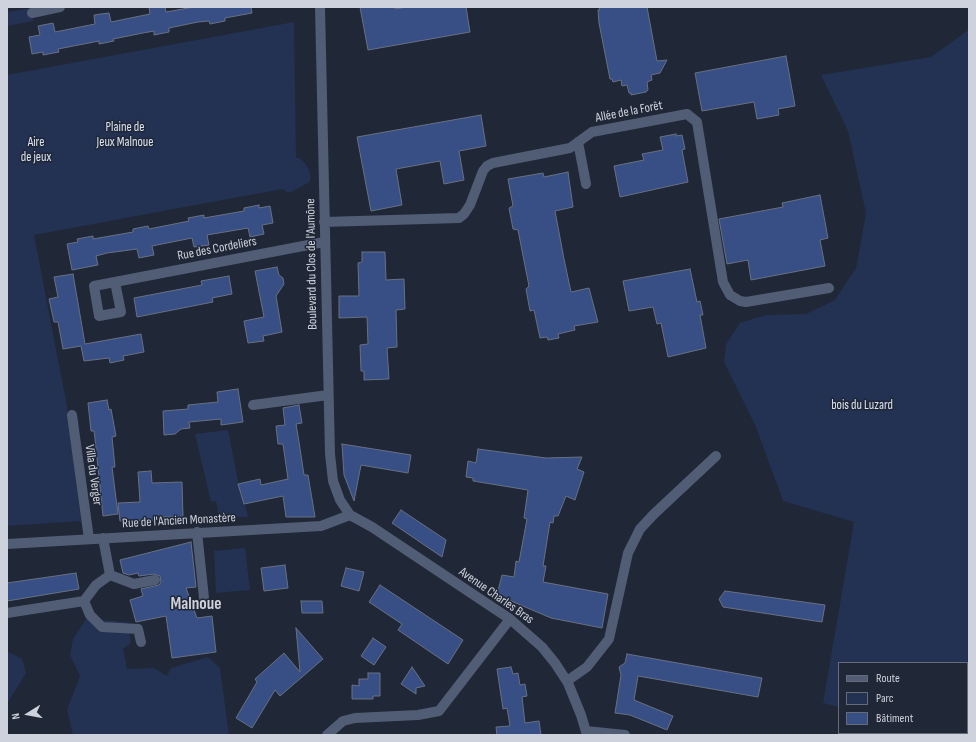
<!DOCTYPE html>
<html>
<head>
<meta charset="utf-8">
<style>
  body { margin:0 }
  #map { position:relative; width:976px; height:742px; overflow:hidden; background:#202736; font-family:"Sofia Sans Condensed",sans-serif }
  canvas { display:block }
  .frame { position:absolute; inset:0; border:8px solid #ced2dc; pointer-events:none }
  .legend { position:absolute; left:838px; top:662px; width:130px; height:72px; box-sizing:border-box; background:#202736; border:1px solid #666b78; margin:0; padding:5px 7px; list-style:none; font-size:12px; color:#ced2dc }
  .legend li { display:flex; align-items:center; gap:8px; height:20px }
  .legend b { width:20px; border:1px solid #666b78 }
  .north { position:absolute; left:8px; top:694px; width:40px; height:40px; -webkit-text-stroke:3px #202736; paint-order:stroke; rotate:259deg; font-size:11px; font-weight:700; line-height:16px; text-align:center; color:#ced2dc }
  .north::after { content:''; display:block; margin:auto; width:14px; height:18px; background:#ced2dc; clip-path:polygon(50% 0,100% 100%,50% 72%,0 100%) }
</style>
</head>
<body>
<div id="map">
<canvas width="976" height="742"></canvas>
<div class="frame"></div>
<ul class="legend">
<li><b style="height:5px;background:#515c75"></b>Route</li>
<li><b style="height:11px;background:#233152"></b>Parc</li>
<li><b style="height:11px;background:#384f85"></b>Bâtiment</li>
</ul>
<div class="north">N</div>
</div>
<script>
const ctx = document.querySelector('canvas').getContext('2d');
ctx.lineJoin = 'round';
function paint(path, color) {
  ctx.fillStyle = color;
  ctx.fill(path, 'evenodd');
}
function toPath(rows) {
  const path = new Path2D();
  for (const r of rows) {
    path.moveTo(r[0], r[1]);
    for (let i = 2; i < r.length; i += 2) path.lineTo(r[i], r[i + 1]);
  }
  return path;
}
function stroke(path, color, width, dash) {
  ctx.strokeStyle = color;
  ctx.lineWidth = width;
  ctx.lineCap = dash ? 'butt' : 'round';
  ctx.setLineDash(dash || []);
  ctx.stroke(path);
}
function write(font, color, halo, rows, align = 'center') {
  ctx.font = font + ' "Sofia Sans Condensed",sans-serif';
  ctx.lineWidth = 3;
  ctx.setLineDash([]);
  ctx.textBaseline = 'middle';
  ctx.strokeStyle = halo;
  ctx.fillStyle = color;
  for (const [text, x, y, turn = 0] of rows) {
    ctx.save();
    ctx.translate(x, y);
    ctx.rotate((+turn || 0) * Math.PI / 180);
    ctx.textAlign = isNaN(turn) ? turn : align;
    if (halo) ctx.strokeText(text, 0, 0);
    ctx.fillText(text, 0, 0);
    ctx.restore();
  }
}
const green = toPath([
  [31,8,33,21,7,26,7,12],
  [294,22,296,158,299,158,305,163,309,170,311,179,308,183,291,192,287,192,282,189,34,235,67,406,81,521,7,526,7,75],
  [969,26,969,735,899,735,900,733,967,733,967,663,839,663,839,707,823,703,854,522,783,501,756,427,724,362,726,344,740,323,766,315,806,314,835,300,856,268,866,213,848,131,821,75,931,57,967,31],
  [228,430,241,496,243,495,248,517,219,518,216,501,211,502,195,434],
  [245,548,250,590,216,593,214,551],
  [86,619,127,622,131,643,123,649,127,669,154,668,167,676,171,668,208,657,220,668,229,735,73,735,67,710,80,676,70,655,73,639],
  [7,651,22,659,26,673,7,704]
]);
const building = toPath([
  [149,7,165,7,166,12,194,7,251,7,252,13,225,18,225,21,210,24,209,21,198,22,169,28,169,32,154,35,154,31,143,33,113,39,114,41,99,44,99,41,58,49,59,52,43,55,43,52,32,54,29,37,40,35,38,26,53,23,55,32,95,24,94,15,101,14,109,13,111,22,150,14,149,7],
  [360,7,395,7,395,9,407,7,466,7,470,32,368,50,360,7],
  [599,7,647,7,657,61,667,60,660,73,651,75,652,80,647,82,648,90,646,92,631,95,631,93,629,93,627,85,622,86,621,80,613,82,612,79,610,79,599,23,598,10,600,10,599,7],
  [786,56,795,106,778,109,779,115,757,119,754,102,702,111,695,73,786,56],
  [481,115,486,146,459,151,464,180,444,184,440,161,396,169,402,205,371,211,357,137,481,115],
  [676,134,676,136,682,135,685,149,682,150,688,182,620,197,614,166,644,160,642,154,663,150,660,137,676,134],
  [568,172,573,207,555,211,564,259,571,292,589,288,598,322,574,326,575,330,558,334,559,338,548,340,547,337,540,338,534,310,530,311,526,289,529,286,525,266,518,230,513,229,509,208,513,206,508,179,543,173,544,177,568,172],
  [820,195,828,238,820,240,825,266,751,280,748,260,727,264,719,219,783,207,782,203,820,195],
  [259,205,259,208,270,206,273,223,262,225,264,234,250,237,248,228,207,235,209,245,194,247,192,238,152,246,154,255,139,258,137,249,107,253,96,256,98,265,72,270,67,244,78,242,77,239,93,236,93,239,133,232,133,229,148,226,149,229,189,221,188,218,204,215,204,218,244,211,244,208,259,205],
  [362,252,385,252,386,280,404,279,405,309,396,310,397,347,387,348,389,379,364,380,364,371,361,371,360,345,368,344,367,317,339,318,339,296,359,296,358,263,362,262,362,252],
  [277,267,279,275,283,278,284,284,276,296,282,332,263,336,264,341,248,343,244,321,264,317,255,271,277,267],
  [690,269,697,302,700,301,703,315,700,315,706,348,668,357,661,323,657,324,653,307,629,311,623,281,690,269],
  [73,274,85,344,141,334,144,352,123,356,124,360,110,363,109,358,84,361,81,346,63,349,58,322,54,322,49,299,58,297,54,277,73,274],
  [229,276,232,294,212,298,213,302,137,317,134,298,202,285,201,281,229,276],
  [238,389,243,422,221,425,221,419,189,422,190,428,181,429,175,434,164,435,163,411,188,409,188,405,218,402,217,392,238,389],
  [107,400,109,410,111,409,116,436,112,437,115,467,112,467,118,514,103,516,95,439,94,431,91,431,88,403,107,400],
  [299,405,302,423,296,424,299,442,304,475,308,475,315,517,286,517,283,496,244,504,238,484,260,479,261,485,288,479,283,444,278,444,276,426,285,425,283,408,299,405],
  [342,444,411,455,408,473,361,465,354,501,344,475,342,444],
  [478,449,546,458,582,457,577,469,584,472,575,500,566,496,558,516,554,516,553,523,550,522,543,566,546,566,543,582,608,594,602,628,551,618,497,595,502,575,514,577,516,561,519,562,527,519,524,518,528,490,473,481,473,478,466,477,468,461,476,463,478,449],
  [151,471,152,483,182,482,183,517,163,517,163,520,120,521,118,503,140,502,138,472,151,471],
  [401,510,446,540,442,557,392,523,401,510],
  [191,542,196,587,186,588,197,618,212,616,216,652,172,658,166,616,136,622,130,600,143,596,141,589,159,585,161,582,160,576,154,574,139,576,138,573,129,575,123,573,120,560,191,542],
  [285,565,288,588,264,591,261,568,285,565],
  [346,568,364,572,359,591,341,586,346,568],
  [76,573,79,589,7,601,7,583,76,573],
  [380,585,463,640,448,664,398,630,402,624,369,602,380,585],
  [725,591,825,605,822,622,723,607,719,599,725,591],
  [301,601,322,601,323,613,302,613,301,601],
  [296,628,323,659,280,696,275,690,252,728,236,718,257,682,255,679,284,653,300,672,296,628],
  [373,638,386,647,374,665,361,656,373,638],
  [627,654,762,678,758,697,638,676,634,700,673,716,667,730,630,715,615,713,621,675,619,667,625,663,627,654],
  [412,667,425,686,416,688,416,694,401,684,412,667],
  [511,667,513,674,518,673,520,685,525,684,527,696,522,697,525,723,539,721,541,735,497,735,496,727,510,726,507,708,503,709,497,669,511,667],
  [368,673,380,673,380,696,373,696,373,699,352,699,352,685,359,686,359,679,368,679,368,673]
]);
const minor = toPath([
  [320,7,330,454,333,481,340,500,350,515,372,527,510,619,542,647,555,663,568,683,581,715,587,735],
  [32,13,60,7],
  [578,142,586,184],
  [324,222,459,218,464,214,470,205,483,171,487,166,493,163,570,148,592,132,687,114,697,122,723,282,730,295,740,301,746,302,829,288],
  [115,282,121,312,99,316,94,286,324,242],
  [253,405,328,395],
  [72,415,89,539],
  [197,532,204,598],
  [103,538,110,575],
  [7,544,321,526,350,515],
  [7,613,84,601],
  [141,642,138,629,102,627,90,615,84,601,96,585,110,575,134,584,155,580],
  [567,681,587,667,609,639,628,553,640,529,654,514,716,456],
  [586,731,625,735],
  [327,735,343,721,355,718,418,715,439,711,510,619]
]);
const streetNames = [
  ["Allée de la Forêt",629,112,-11],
  ["Rue des Cordeliers",217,249,-11],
  ["Boulevard du Clos de l'Aumône",312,264,-91],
  ["Villa du Verger",93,475,82],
  ["Rue de l'Ancien Monastère",179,521,-3],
  ["Avenue Charles Bras",496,596,35]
];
const parkNames = [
  ["Plaine de",125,128],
  ["Jeux Malnoue",125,143],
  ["Aire",36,143],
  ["de jeux",36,158],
  ["bois du Luzard",862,406]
];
const districtNames = [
  ["Malnoue",196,605]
];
paint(green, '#233152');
paint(building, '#384f85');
stroke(building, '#687082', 1);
stroke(minor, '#515c75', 10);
write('13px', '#ced2dc', '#202736', streetNames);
write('13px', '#dae2f3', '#202736', parkNames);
write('bold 17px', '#ced2dc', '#202736', districtNames);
</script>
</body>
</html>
